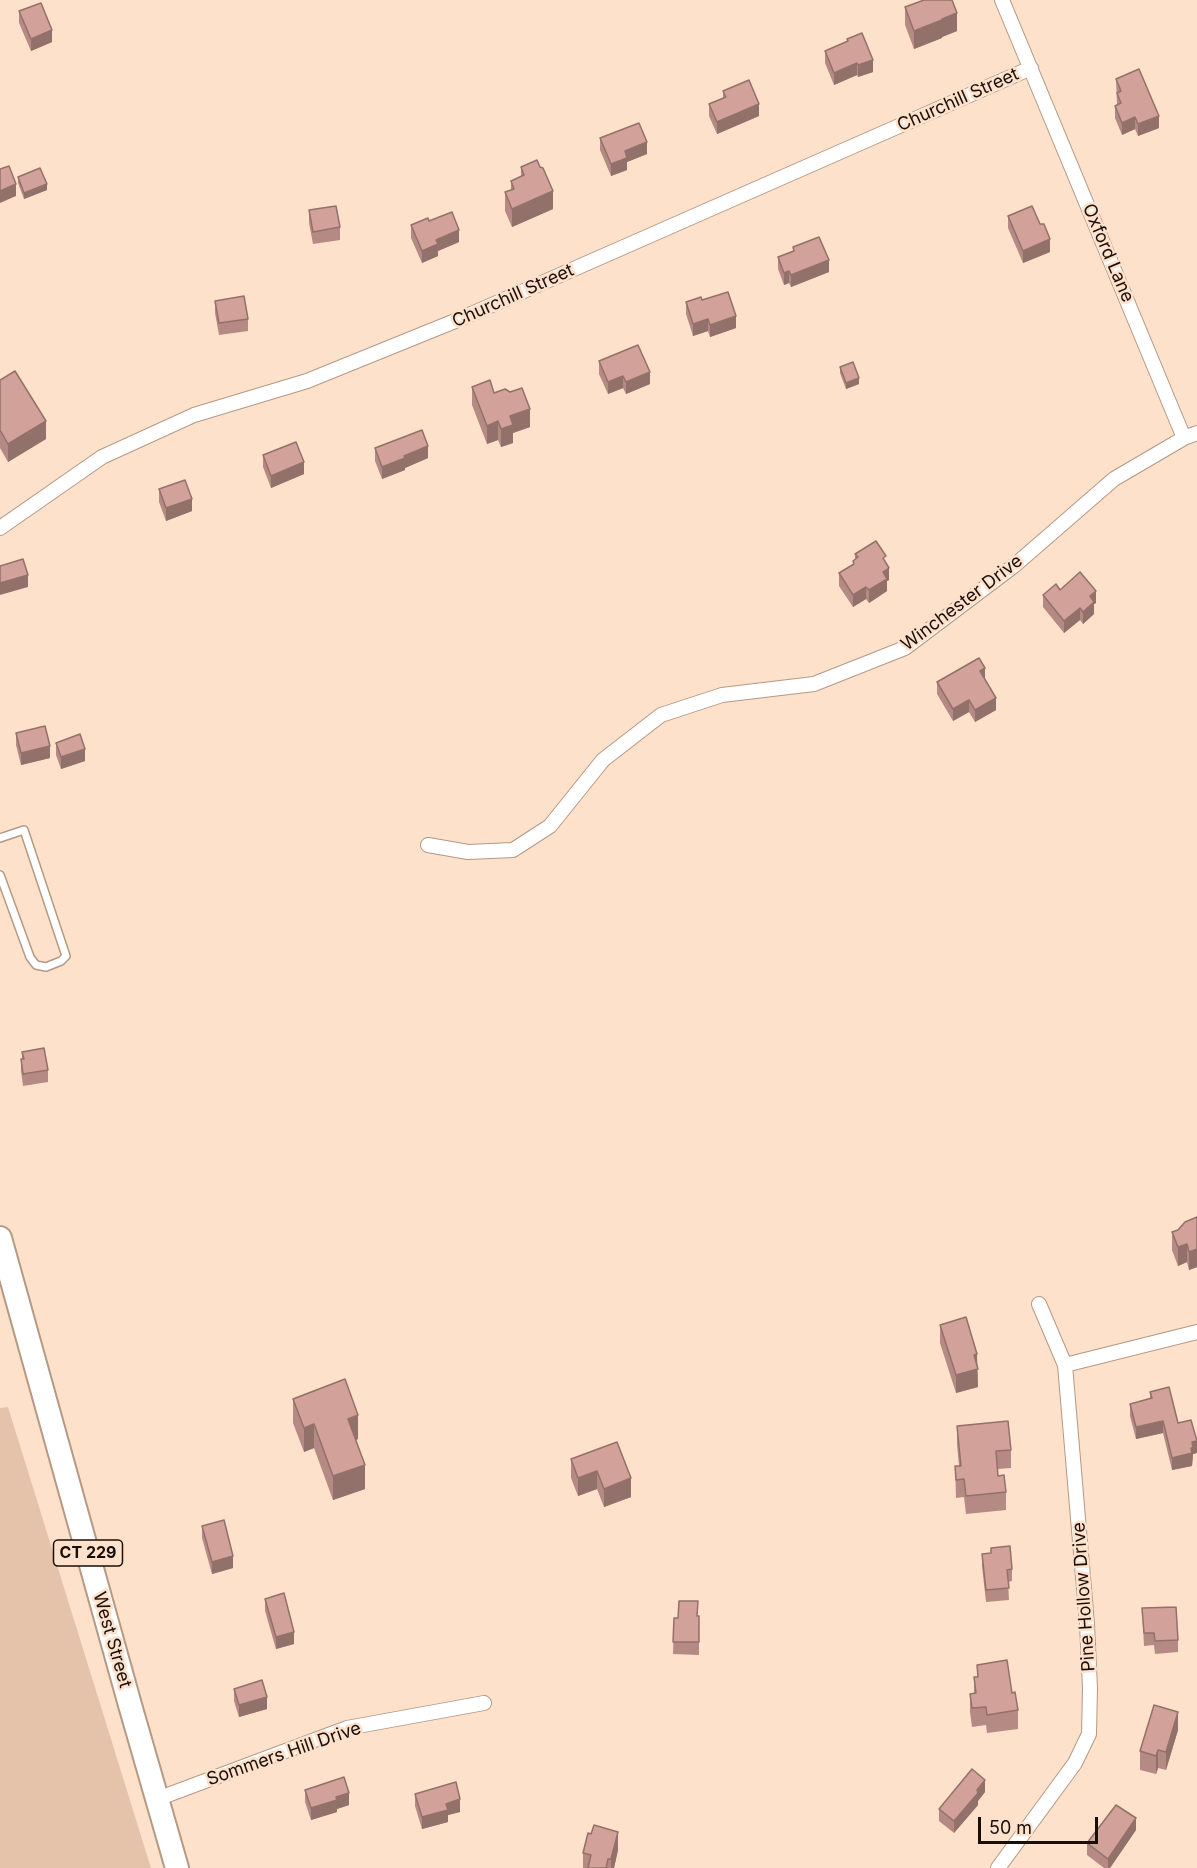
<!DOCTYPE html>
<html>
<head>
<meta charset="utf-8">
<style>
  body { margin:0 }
  #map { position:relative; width:1197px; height:1868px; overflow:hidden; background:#fee1cb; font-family:Inter,sans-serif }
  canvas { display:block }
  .scale { position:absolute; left:978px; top:1817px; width:120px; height:27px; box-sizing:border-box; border:3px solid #190f08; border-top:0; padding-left:8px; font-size:18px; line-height:21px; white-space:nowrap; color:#190f08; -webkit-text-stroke:4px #fee1cb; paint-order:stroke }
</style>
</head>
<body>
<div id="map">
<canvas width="1197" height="1868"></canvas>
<div class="scale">50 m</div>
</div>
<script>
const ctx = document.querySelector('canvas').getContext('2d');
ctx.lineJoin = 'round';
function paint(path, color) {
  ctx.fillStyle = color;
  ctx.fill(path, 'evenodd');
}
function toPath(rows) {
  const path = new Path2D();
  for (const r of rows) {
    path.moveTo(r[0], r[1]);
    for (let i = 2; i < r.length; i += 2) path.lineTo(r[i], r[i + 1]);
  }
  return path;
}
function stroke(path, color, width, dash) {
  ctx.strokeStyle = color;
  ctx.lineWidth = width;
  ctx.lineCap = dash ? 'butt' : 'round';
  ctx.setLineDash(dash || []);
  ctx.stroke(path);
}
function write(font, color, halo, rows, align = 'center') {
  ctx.font = font + ' Inter,sans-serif';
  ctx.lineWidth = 5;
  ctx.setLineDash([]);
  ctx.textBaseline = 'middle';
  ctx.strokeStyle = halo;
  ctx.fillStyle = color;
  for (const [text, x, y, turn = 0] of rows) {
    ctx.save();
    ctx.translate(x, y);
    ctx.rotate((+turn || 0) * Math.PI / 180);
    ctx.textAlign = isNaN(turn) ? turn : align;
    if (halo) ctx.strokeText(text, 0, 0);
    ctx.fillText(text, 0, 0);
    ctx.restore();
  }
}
const green = toPath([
  [8,1407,151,1868,0,1868,0,1408]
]);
const lane = toPath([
  [0,838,24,830,66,956,61,961,46,967,36,965,30,957,0,875]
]);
const street = toPath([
  [1002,0,1184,438],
  [0,528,102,457,194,415,307,381,460,319,1031,68],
  [428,845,468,852,513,850,550,826,603,760,661,715,722,695,814,684,905,648,1015,565,1114,479,1184,438,1197,433],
  [1065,1365,1197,1332],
  [157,1799,347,1728,484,1703],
  [998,1868,1075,1763,1089,1734,1090,1688,1087,1624,1065,1365,1039,1304]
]);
const primary = toPath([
  [0,1238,130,1705,177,1868]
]);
const wall = toPath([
  [905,7,957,31,942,37,942,38,914,49,905,25],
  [19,11,52,42,31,51,19,23],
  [847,39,873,72,858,77,857,75,834,85,825,63,825,51,847,42],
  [1116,79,1159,128,1138,136,1135,129,1122,135,1115,118,1115,106,1117,105],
  [723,91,759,116,717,134,709,116,709,104,723,98],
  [600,138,647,154,627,162,627,170,611,176,600,150],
  [521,167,553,209,512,227,505,211,505,192,511,190,511,181,521,177],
  [18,177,47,190,24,199,18,183],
  [309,210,340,227,340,240,313,244,309,223],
  [1008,216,1040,224,1050,252,1023,263,1008,228],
  [429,221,459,242,438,251,438,256,422,263,411,238,411,225],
  [793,247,829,272,791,287,789,283,784,285,778,269,778,257,793,251],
  [702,300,736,328,710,337,708,331,693,336,686,314,686,302],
  [215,301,248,319,248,331,219,335,215,313],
  [599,361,650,384,626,394,623,388,608,394,599,374],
  [840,367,859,384,846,389,840,373],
  [0,380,46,439,8,462,0,448],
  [472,387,494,393,530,427,513,433,513,443,501,447,498,440,487,444,472,405],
  [375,448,428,458,405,468,405,470,382,479,375,461],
  [263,455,304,474,271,488,263,467],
  [159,489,192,511,166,521,159,502],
  [855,554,886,563,889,580,887,581,887,591,869,603,866,599,853,607,839,586,839,573,853,565,853,561,855,559],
  [1060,590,1096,603,1094,604,1094,614,1083,624,1080,620,1064,633,1043,607,1043,595],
  [985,680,996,710,975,722,969,712,953,721,937,694,937,682],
  [16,733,50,758,21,765,16,745],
  [56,743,85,761,61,769,56,755],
  [22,1052,48,1070,48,1082,23,1086,21,1071,21,1059,22,1059],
  [1197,1217,1197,1267,1189,1270,1187,1262,1178,1266,1172,1250,1172,1232,1178,1230],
  [940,1325,977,1365,978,1387,956,1393,940,1343],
  [1150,1392,1178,1423,1197,1453,1193,1454,1192,1466,1172,1470,1163,1433,1136,1439,1130,1416,1130,1404,1150,1399],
  [293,1399,358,1439,356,1440,365,1489,333,1500,314,1448,304,1452,293,1423],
  [957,1426,1011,1450,1011,1468,998,1469,998,1476,1006,1492,1006,1510,966,1514,964,1497,956,1498,955,1466,959,1466,957,1444],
  [617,1442,631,1497,604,1507,597,1489,578,1496,571,1478,571,1459],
  [202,1526,233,1568,212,1574,202,1538],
  [982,1554,1012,1569,1012,1581,1008,1582,1009,1600,986,1602,982,1566],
  [265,1599,294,1644,276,1649,265,1611],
  [1142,1608,1178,1640,1178,1652,1155,1654,1154,1645,1144,1646],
  [699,1616,699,1655,673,1654,674,1618],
  [977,1665,1012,1693,1018,1710,1018,1729,987,1733,986,1725,972,1727,970,1712,970,1694,974,1693,974,1677,977,1677],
  [234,1689,267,1709,239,1717,234,1701],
  [1178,1730,1166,1770,1158,1768,1156,1774,1140,1770,1140,1751],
  [305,1790,349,1805,337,1809,337,1812,311,1820,305,1802],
  [985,1792,978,1801,978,1805,954,1833,939,1821,939,1809],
  [415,1794,460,1812,448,1815,448,1822,422,1829,415,1806],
  [1136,1830,1110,1868,1104,1868,1087,1855,1087,1843],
  [618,1850,614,1868,583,1868,583,1853]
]);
const shadedWall = toPath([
  [957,13,957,31,942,37,942,38,914,49,914,31,942,19],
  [52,30,52,42,31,51,31,39],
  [873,60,873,72,858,77,858,65],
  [857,63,857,75,834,85,834,73],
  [759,104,759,116,717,134,717,122],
  [1159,116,1159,128,1138,136,1138,124],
  [1135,117,1135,129,1122,135,1122,123],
  [647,142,647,154,627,162,627,170,611,176,611,164,625,151],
  [16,184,16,196,0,203,0,191],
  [47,184,47,190,24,199,24,193],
  [553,191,553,209,512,227,512,209],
  [459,230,459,242,438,251,438,256,422,263,422,251,436,240],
  [1050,239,1050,252,1023,263,1023,251],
  [829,260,829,272,791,287,791,275],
  [789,271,789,283,784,285,784,273],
  [736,316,736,328,710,337,710,325],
  [708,319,708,331,693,336,693,324],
  [650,372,650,384,626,394,626,382],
  [623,376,623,388,608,394,608,382],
  [859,378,859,384,846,389,846,383],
  [530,409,530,427,513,433,513,443,501,447,501,429,510,416],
  [46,421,46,439,8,462,8,444],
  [498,421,498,440,487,444,487,426],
  [428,446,428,458,405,468,405,470,382,479,382,467,404,456],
  [304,462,304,474,271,488,271,476],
  [192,499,192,511,166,521,166,508],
  [889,568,889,580,887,581,887,591,869,603,869,590,883,572],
  [28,575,28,587,0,595,0,583],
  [866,587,866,599,853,607,853,595],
  [1096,591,1096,603,1094,604,1094,614,1083,624,1083,612,1090,596],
  [1080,608,1080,620,1064,633,1064,621],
  [985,668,985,681,980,671],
  [996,698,996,710,975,722,975,710],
  [969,700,969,712,953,721,953,709],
  [50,746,50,758,21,765,21,753],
  [85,749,85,761,61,769,61,757],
  [1187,1244,1187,1262,1178,1266,1178,1247],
  [1197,1249,1197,1267,1189,1270,1189,1252],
  [977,1354,978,1387,956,1393,956,1375,974,1355],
  [358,1415,358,1439,348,1443,348,1419],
  [1163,1421,1163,1433,1136,1439,1136,1427],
  [314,1424,314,1448,304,1452,304,1428],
  [1197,1441,1197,1453,1193,1454,1192,1466,1172,1470,1172,1458,1192,1442],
  [365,1465,365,1489,333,1500,333,1476],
  [597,1471,597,1489,578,1496,578,1478],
  [631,1478,631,1497,604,1507,604,1489],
  [233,1556,233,1568,212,1574,212,1562],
  [294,1632,294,1644,276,1649,276,1637],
  [267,1697,267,1709,239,1717,239,1705],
  [1178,1712,1178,1730,1166,1770,1166,1752],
  [1158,1750,1158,1768,1156,1774,1156,1756],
  [985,1780,985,1792,978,1801,978,1805,954,1833,954,1821],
  [349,1793,349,1805,337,1809,337,1812,311,1820,311,1808,336,1797],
  [460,1799,460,1812,448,1815,448,1822,422,1829,422,1817,446,1804],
  [1136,1818,1136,1830,1110,1868,1108,1868,1108,1859],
  [618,1832,618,1850,614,1868,611,1868,611,1859]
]);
const building = toPath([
  [924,0,952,0,957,13,942,19,942,20,914,31,905,7,924,0],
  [41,3,52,30,31,39,19,11,41,3],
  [862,33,873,60,858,65,857,63,834,73,825,51,848,41,847,39,862,33],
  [1139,69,1159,116,1138,124,1135,117,1122,123,1115,106,1121,103,1117,93,1121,91,1116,79,1139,69],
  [749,80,759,104,717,122,709,104,726,97,723,91,749,80],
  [639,123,647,142,625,151,627,158,611,164,600,138,639,123],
  [537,160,540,167,543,168,553,191,512,209,505,192,514,189,511,181,524,175,521,167,537,160],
  [9,166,16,184,0,191,0,169,9,166],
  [40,168,47,184,24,193,18,177,40,168],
  [336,206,340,227,313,232,309,210,336,206],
  [1032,206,1040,224,1044,224,1050,239,1023,251,1008,216,1032,206],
  [452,212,459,230,436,240,438,244,422,251,411,225,428,218,429,221,452,212],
  [819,237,829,260,791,275,789,271,784,273,778,257,794,251,793,247,819,237],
  [728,292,736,316,710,325,708,319,693,324,686,302,701,297,702,300,728,292],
  [244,296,248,319,219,323,215,301,244,296],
  [638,345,650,372,626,382,623,376,608,382,599,361,638,345],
  [853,362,859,378,846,383,840,367,853,362],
  [15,371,46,421,8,444,0,430,0,380,15,371],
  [490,380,494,393,505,389,510,392,522,388,530,409,510,416,513,425,501,429,498,421,487,426,472,387,490,380],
  [422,430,428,446,404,456,405,458,382,467,375,448,422,430],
  [296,442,304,462,271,476,263,455,296,442],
  [185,480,192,499,166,508,159,489,185,480],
  [876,541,886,556,883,558,889,568,883,572,887,579,869,590,866,587,853,595,839,573,854,564,853,561,858,557,855,554,876,541],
  [23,559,28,575,0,583,0,566,23,559],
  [1080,572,1096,591,1090,596,1094,602,1083,612,1080,608,1064,621,1043,595,1056,584,1060,590,1080,572],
  [979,658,985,668,980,671,996,698,975,710,969,700,953,709,937,682,979,658],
  [45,726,50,746,21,753,16,733,45,726],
  [80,734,85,749,61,757,56,743,80,734],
  [44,1048,48,1070,23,1074,21,1059,24,1059,22,1052,44,1048],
  [1197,1217,1197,1249,1189,1252,1187,1244,1178,1247,1172,1232,1178,1230,1185,1222,1197,1217],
  [966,1317,977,1354,974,1355,978,1369,956,1375,940,1325,966,1317],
  [345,1379,358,1415,348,1419,365,1465,333,1476,314,1424,304,1428,293,1399,345,1379],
  [1169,1387,1178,1423,1191,1420,1197,1441,1192,1442,1193,1448,1191,1448,1192,1453,1172,1458,1163,1421,1136,1427,1130,1404,1152,1398,1150,1392,1169,1387],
  [1008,1421,1011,1450,996,1451,998,1476,1004,1475,1006,1492,966,1496,964,1479,956,1480,955,1466,961,1466,957,1426,1008,1421],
  [617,1442,631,1478,604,1489,597,1471,578,1478,571,1459,617,1442],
  [224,1520,233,1556,212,1562,202,1526,224,1520],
  [1010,1546,1012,1569,1007,1570,1009,1588,986,1590,982,1554,991,1553,991,1548,1010,1546],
  [284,1593,294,1632,276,1637,265,1599,284,1593],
  [679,1601,698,1601,697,1616,699,1616,699,1642,673,1642,674,1618,678,1618,679,1601],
  [1176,1607,1178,1640,1155,1641,1154,1633,1144,1633,1142,1608,1176,1607],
  [1007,1660,1012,1693,1015,1692,1018,1710,987,1715,986,1707,972,1708,970,1694,976,1693,974,1677,978,1677,977,1665,1007,1660],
  [262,1680,267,1697,239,1705,234,1689,262,1680],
  [1154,1705,1178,1712,1166,1752,1158,1750,1156,1756,1140,1751,1154,1705],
  [972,1769,985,1780,977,1790,978,1793,954,1821,939,1809,972,1769],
  [344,1777,349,1793,336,1797,337,1800,311,1808,305,1790,344,1777],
  [456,1782,460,1799,446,1804,448,1810,422,1817,415,1794,456,1782],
  [1116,1805,1136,1818,1108,1859,1087,1843,1116,1805],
  [594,1825,618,1832,611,1859,608,1859,606,1868,588,1868,591,1855,583,1853,588,1833,591,1834,594,1825]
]);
const shields = [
  [88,1553,69]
];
const shieldNames = [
  ["CT 229",88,1553]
];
const streetNames = [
  ["Churchill Street",958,100,-24],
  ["Oxford Lane",1108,253,67],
  ["Churchill Street",513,296,-24],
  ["Winchester Drive",962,603,-37],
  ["Pine Hollow Drive",1084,1597,-94],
  ["West Street",112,1640,74],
  ["Sommers Hill Drive",284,1754,-19]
];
paint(green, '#e5c3aa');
stroke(lane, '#b49984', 10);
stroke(street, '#b49984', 16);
stroke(primary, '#b49984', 26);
stroke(lane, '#fff', 7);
stroke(street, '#fff', 14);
stroke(primary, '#fff', 22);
paint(wall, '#b58a84');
paint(shadedWall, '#93716b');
paint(building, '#d2a199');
stroke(building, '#93716b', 1.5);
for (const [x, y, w] of shields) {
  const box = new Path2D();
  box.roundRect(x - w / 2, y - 13, w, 26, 4.5);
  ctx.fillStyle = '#fee1cb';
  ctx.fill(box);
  stroke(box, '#190f08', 1.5);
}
write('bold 16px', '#190f08', null, shieldNames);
write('18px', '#190f08', '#fee1cb', streetNames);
</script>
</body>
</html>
